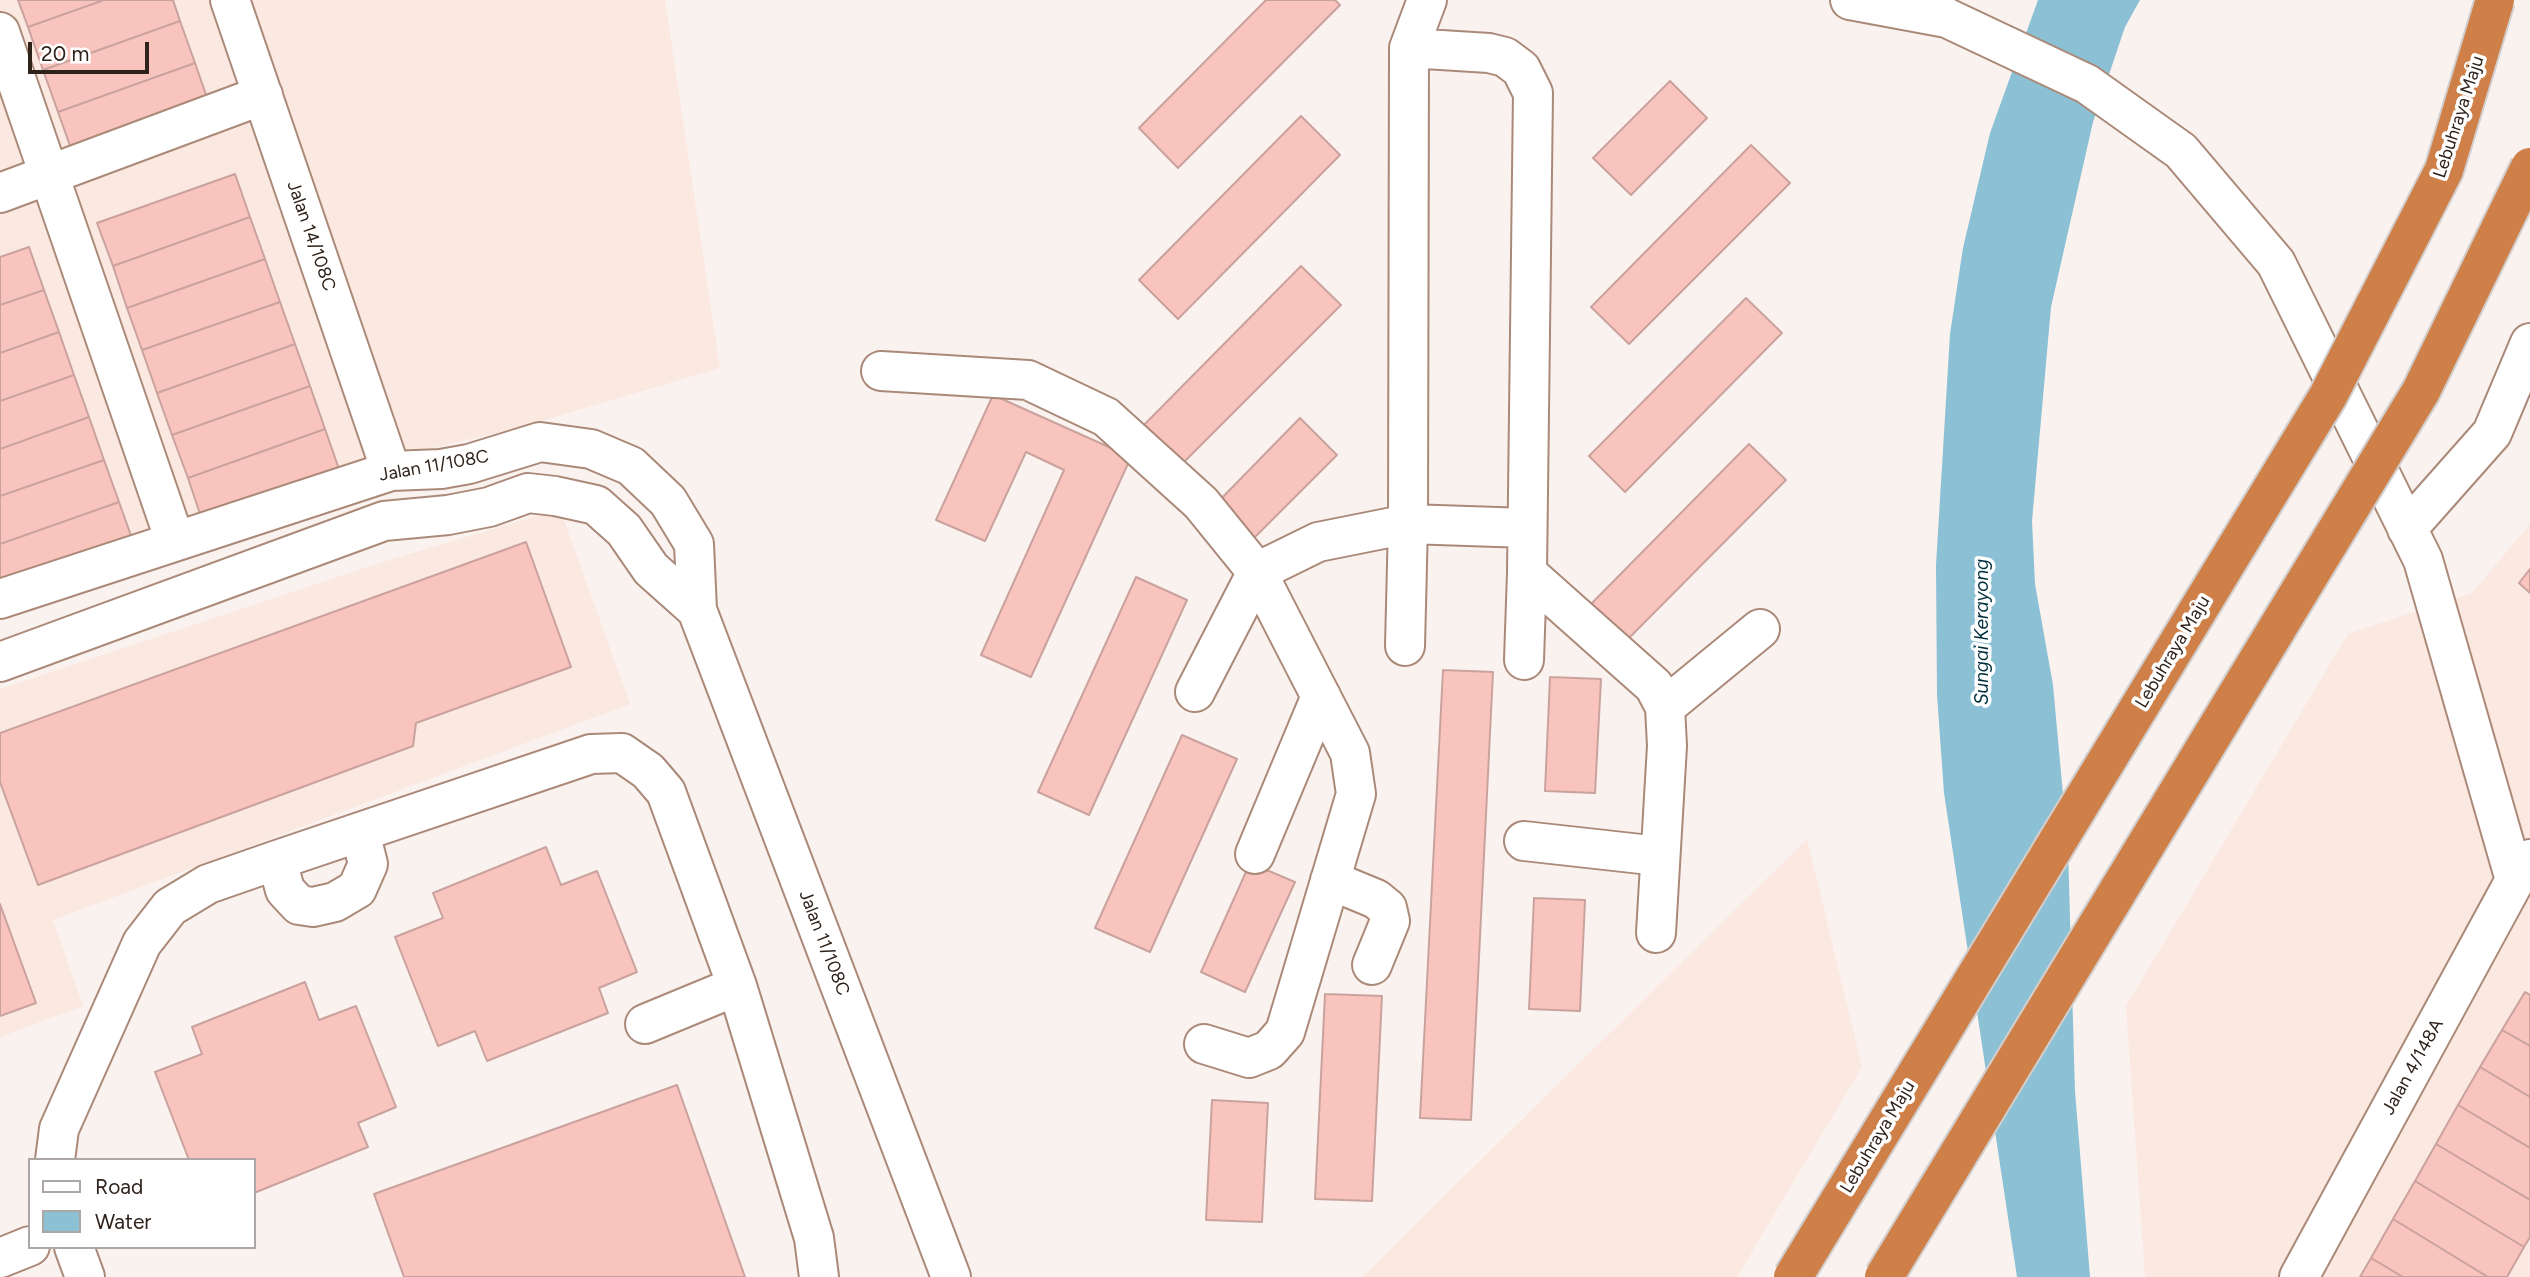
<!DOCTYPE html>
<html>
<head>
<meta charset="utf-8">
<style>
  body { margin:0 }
  #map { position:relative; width:2530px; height:1277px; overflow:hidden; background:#faf2ef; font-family:Figtree,sans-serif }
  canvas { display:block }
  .legend { position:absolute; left:28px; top:1158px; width:228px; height:91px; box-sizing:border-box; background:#fff; border:2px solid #aca7a4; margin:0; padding:9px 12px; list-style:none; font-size:21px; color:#2f221b }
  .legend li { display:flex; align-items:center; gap:14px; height:35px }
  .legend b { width:35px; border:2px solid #aca7a4 }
  .scale { position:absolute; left:28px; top:42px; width:121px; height:32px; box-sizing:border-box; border:4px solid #2f221b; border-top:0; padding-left:9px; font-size:21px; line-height:24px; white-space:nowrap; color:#2f221b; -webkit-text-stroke:5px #fff; paint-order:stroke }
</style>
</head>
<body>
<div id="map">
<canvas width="2530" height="1277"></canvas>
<ul class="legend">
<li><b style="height:9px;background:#fff"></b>Road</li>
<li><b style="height:19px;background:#8bc0d5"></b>Water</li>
</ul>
<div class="scale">20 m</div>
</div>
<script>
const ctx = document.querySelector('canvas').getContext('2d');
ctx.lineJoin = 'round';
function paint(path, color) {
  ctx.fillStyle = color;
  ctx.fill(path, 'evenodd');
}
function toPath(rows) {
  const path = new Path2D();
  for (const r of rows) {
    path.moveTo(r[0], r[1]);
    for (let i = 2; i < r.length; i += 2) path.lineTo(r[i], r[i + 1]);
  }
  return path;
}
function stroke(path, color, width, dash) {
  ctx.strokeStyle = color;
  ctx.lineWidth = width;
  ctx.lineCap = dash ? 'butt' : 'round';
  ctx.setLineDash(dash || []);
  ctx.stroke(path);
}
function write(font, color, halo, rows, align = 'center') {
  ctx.font = font + ' Figtree,sans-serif';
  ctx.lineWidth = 7;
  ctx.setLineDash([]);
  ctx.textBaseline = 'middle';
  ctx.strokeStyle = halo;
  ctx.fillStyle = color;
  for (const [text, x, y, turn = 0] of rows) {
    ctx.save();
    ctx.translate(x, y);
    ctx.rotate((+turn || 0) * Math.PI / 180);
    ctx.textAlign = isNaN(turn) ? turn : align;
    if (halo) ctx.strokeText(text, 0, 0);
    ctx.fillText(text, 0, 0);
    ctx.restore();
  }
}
const built = toPath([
  [0,0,665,0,720,368,521,427,364,464,0,600],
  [560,509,630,704,53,920,83,1006,0,1037,0,689,386,561],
  [2530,524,2530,1277,2145,1277,2126,1006,2348,634,2472,593],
  [1807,839,1862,1067,1737,1277,1362,1277]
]);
const water = toPath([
  [2038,0,2140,0,2125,27,2093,122,2051,307,2032,521,2035,584,2053,685,2068,849,2075,1091,2090,1277,2017,1277,1944,793,1937,695,1936,565,1950,334,1963,248,1990,133]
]);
const building = toPath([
  [18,0,104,0,28,27,18,0],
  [104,0,173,0,180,21,43,70,28,27,104,0],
  [1266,0,1335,0,1340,5,1178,168,1139,128,1266,0],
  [180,21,195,63,58,112,43,70,180,21],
  [195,63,210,106,73,154,58,112,195,63],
  [1670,81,1707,118,1631,195,1593,158,1670,81],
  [1301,116,1340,155,1178,319,1139,280,1301,116],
  [1751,145,1790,183,1629,344,1591,307,1751,145],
  [235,174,250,217,113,266,97,223,235,174],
  [250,217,265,259,127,308,113,266,250,217],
  [29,247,44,290,0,305,0,257,29,247],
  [265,259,280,302,142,350,127,308,265,259],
  [1301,266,1341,305,1175,471,1136,433,1301,266],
  [44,290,59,332,0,353,0,305,44,290],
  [1746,298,1782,333,1625,492,1589,456,1746,298],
  [280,302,295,344,157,393,142,350,280,302],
  [59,332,74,375,0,401,0,353,59,332],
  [295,344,310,386,172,435,157,393,295,344],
  [74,375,89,417,0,449,0,401,74,375],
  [310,386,325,429,188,478,172,435,310,386],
  [993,395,1131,457,1031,677,981,655,1064,470,1026,452,985,541,936,520,993,395],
  [89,417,104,460,0,496,0,449,89,417],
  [1300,418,1337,455,1250,542,1214,506,1300,418],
  [325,429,340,472,202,520,188,478,325,429],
  [1749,444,1786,480,1627,640,1591,604,1749,444],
  [104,460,119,502,0,544,0,496,104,460],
  [119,502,134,544,0,591,0,544,119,502],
  [526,542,571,667,416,723,413,746,38,885,0,782,0,733,526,542],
  [2530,569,2530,593,2519,583,2530,569],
  [1136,577,1187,600,1089,815,1038,792,1136,577],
  [1443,670,1493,672,1471,1120,1420,1118,1443,670],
  [1550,677,1601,679,1595,793,1545,791,1550,677],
  [1182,735,1237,759,1150,952,1095,928,1182,735],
  [546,847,561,885,597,871,637,972,599,988,608,1013,487,1061,475,1031,438,1046,395,937,443,918,433,893,546,847],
  [1250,863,1295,882,1245,992,1201,972,1250,863],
  [1534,898,1585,900,1580,1011,1529,1009,1534,898],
  [0,904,36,1003,0,1016,0,904],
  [305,982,319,1020,356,1006,396,1107,358,1123,368,1147,254,1193,254,1160,189,1160,155,1072,202,1054,192,1027,305,982],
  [2525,992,2530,995,2530,1046,2502,1030,2525,992],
  [1325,994,1382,996,1372,1201,1315,1199,1325,994],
  [2502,1030,2530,1046,2530,1097,2480,1067,2502,1030],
  [2480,1067,2530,1097,2530,1148,2458,1105,2480,1067],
  [677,1085,745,1277,404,1277,374,1194,677,1085],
  [1212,1100,1268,1103,1262,1222,1206,1220,1212,1100],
  [2458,1105,2530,1148,2530,1200,2436,1144,2458,1105],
  [2436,1144,2530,1200,2530,1237,2524,1247,2415,1181,2436,1144],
  [2415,1181,2524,1247,2507,1277,2488,1277,2393,1219,2415,1181],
  [2393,1219,2488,1277,2403,1277,2371,1258,2393,1219],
  [2371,1258,2403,1277,2360,1277,2371,1258]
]);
const minor = toPath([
  [230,0,391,471],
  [1427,0,1409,48,1408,524,1527,528],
  [1850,0,1947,18],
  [1921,0,1947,18,2087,84,2181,151,2276,263,2423,560,2515,880],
  [0,32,175,541],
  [1409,48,1489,53,1505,57,1521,69,1533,93,1527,573,1654,686,1665,707,1667,746,1656,933],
  [0,193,263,95],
  [881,371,1028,380,1106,417,1201,503,1257,572,1318,542,1408,524,1405,646],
  [2407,529,2492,433,2530,343],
  [0,599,391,471,441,469,469,464,540,442,591,449,631,466,668,501,694,544,697,610,951,1277],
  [1524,660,1527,573],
  [0,662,384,521,448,515,489,507,528,493,555,496,596,505,624,530,651,569,697,610],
  [1195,692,1257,572],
  [1665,707,1760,629],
  [1524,841,1659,856],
  [1255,854,1321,696],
  [277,860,285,890,299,905,313,907,335,902,357,889,368,864,360,832],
  [1330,880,1376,899,1387,908,1390,921,1372,965],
  [645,1024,737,986],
  [1204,1044,1249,1058,1269,1050,1285,1032,1356,794,1350,753,1257,572],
  [55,1160,59,1129,142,943,170,907,208,884,277,860,591,754,622,753,648,771,666,792,737,986,814,1238,819,1277],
  [74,1247,85,1277],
  [0,1258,30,1246],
  [2299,1277,2515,880,2530,859]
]);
const highwayBridge = toPath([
  [1793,1277,2328,396,2444,170,2495,0],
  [1884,1277,2421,391,2530,167]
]);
const streetNames = [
  ["Lebuhraya Maju",2459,117,-72],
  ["Jalan 14/108C",311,236,71],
  ["Jalan 11/108C",434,466,-10],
  ["Lebuhraya Maju",2173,652,-59],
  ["Jalan 11/108C",824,943,69],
  ["Jalan 4/148A",2413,1067,-61],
  ["Lebuhraya Maju",1878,1137,-59]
];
const waterNames = [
  ["Sungai Kerayong",1982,632,-90]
];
paint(built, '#fbe8e0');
paint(water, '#8bc0d5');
paint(building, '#f9c4be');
stroke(building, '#caa29d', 2);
stroke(minor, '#ab8978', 42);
stroke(minor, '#fff', 38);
stroke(highwayBridge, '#d1cecd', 42, []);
stroke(highwayBridge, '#ce8048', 38);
write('18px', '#2f221b', '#fff', streetNames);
write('italic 19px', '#002f3e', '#fff', waterNames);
</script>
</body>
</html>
